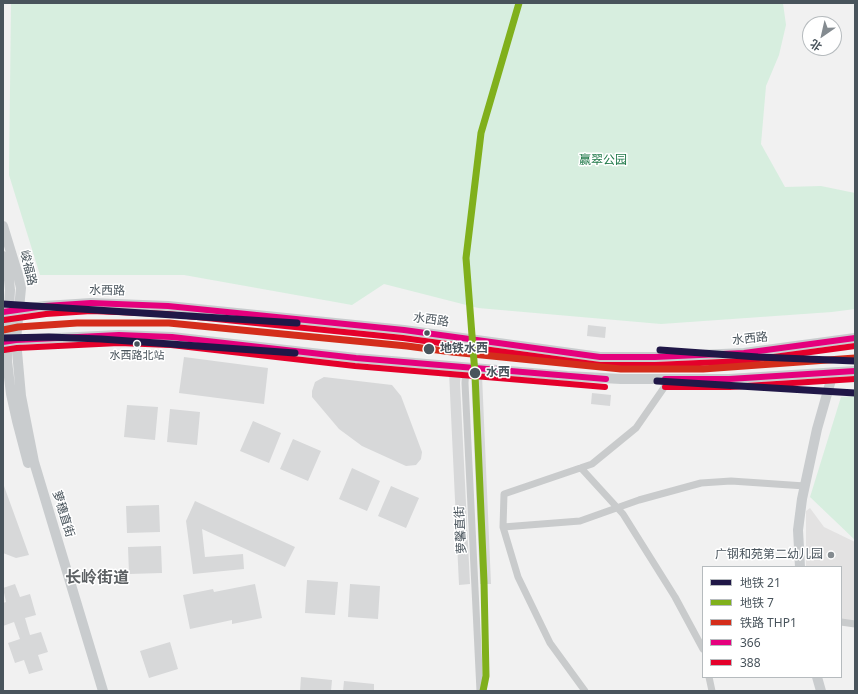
<!DOCTYPE html>
<html>
<head>
<meta charset="utf-8">
<style>
  body { margin:0 }
  #map { position:relative; width:858px; height:694px; overflow:hidden; background:#f1f1f1; font-family:"Noto Sans","Noto Sans SC",sans-serif }
  canvas { display:block }
  .frame { position:absolute; inset:0; border:4px solid #49545c; pointer-events:none }
  .legend { position:absolute; left:702px; top:566px; width:140px; height:112px; box-sizing:border-box; background:#fff; border:1px solid #b6bbbe; margin:0; padding:5px 7px; list-style:none; font-size:12px; color:#49545c }
  .legend li { display:flex; align-items:center; gap:8px; height:20px }
  .legend b { width:20px; border:1px solid #b6bbbe }
  .north { position:absolute; left:802px; top:16px; width:40px; height:40px; box-sizing:border-box; background:#fff; border:1px solid #b6bbbe; border-radius:50%; rotate:214deg; font-size:11px; font-weight:700; line-height:16px; text-align:center; color:#49545c }
  .north::after { content:''; display:block; margin:auto; width:14px; height:18px; background:#848b90; clip-path:polygon(50% 0,100% 100%,50% 72%,0 100%) }
</style>
</head>
<body>
<div id="map">
<canvas width="858" height="694"></canvas>
<div class="frame"></div>
<ul class="legend">
<li><b style="height:5px;background:#201747"></b>地铁 21</li>
<li><b style="height:5px;background:#80b01c"></b>地铁 7</li>
<li><b style="height:5px;background:#d42d1b"></b>铁路 THP1</li>
<li><b style="height:5px;background:#e5007d"></b>366</li>
<li><b style="height:5px;background:#e4002b"></b>388</li>
</ul>
<div class="north">北</div>
</div>
<script>
const ctx = document.querySelector('canvas').getContext('2d');
ctx.lineJoin = 'round';
function paint(path, color) {
  ctx.fillStyle = color;
  ctx.fill(path, 'evenodd');
}
function toPath(rows) {
  const path = new Path2D();
  for (const r of rows) {
    path.moveTo(r[0], r[1]);
    for (let i = 2; i < r.length; i += 2) path.lineTo(r[i], r[i + 1]);
  }
  return path;
}
function stroke(path, color, width, dash) {
  ctx.strokeStyle = color;
  ctx.lineWidth = width;
  ctx.lineCap = dash ? 'butt' : 'round';
  ctx.setLineDash(dash || []);
  ctx.stroke(path);
}
function write(font, color, halo, rows, align = 'center') {
  ctx.font = font + ' "Noto Sans","Noto Sans SC",sans-serif';
  ctx.lineWidth = 3;
  ctx.setLineDash([]);
  ctx.textBaseline = 'middle';
  ctx.strokeStyle = halo;
  ctx.fillStyle = color;
  for (const [text, x, y, turn = 0] of rows) {
    ctx.save();
    ctx.translate(x, y);
    ctx.rotate((+turn || 0) * Math.PI / 180);
    ctx.textAlign = isNaN(turn) ? turn : align;
    if (halo) ctx.strokeText(text, 0, 0);
    ctx.fillText(text, 0, 0);
    ctx.restore();
  }
}
const education = toPath([
  [810,508,824,527,855,542,855,624,841,625,841,567,806,567,806,511]
]);
const green = toPath([
  [11,3,783,3,786,25,779,55,766,86,761,144,785,187,821,186,855,193,855,309,832,312,661,324,478,308,384,284,352,305,184,275,40,275,9,175],
  [855,396,855,540,810,497,841,397]
]);
const building = toPath([
  [588,325,606,327,605,338,587,336],
  [184,357,268,368,264,404,179,393],
  [449,372,461,373,460,383,470,584,459,585],
  [471,374,482,375,491,584,480,584],
  [324,377,392,385,401,396,422,452,421,459,416,465,406,466,362,446,339,429,312,397,312,391,315,382],
  [592,393,611,395,610,406,591,404],
  [127,405,158,407,155,440,124,437],
  [170,409,200,412,197,445,167,442],
  [253,421,281,433,269,463,240,451],
  [293,439,321,451,308,481,280,469],
  [352,468,380,481,367,511,339,499],
  [3,486,4,486,29,555,16,558,3,553],
  [391,486,419,498,406,528,378,516],
  [195,501,295,547,285,567,202,529,205,557,243,554,244,569,193,574,186,521],
  [159,505,160,532,127,533,126,506],
  [161,546,162,573,129,574,128,547],
  [307,580,338,582,335,615,305,613],
  [15,584,20,597,30,594,36,615,25,618,30,635,41,632,48,652,38,655,43,670,29,674,24,660,15,663,8,643,20,639,14,622,3,626,3,603,6,602,3,588],
  [255,584,262,618,232,624,232,620,190,629,183,595,213,589,214,592],
  [350,584,380,586,378,619,348,617],
  [170,642,178,669,149,678,140,651],
  [301,677,332,680,331,691,300,691],
  [344,681,374,684,374,691,343,691]
]);
const street = toPath([
  [466,367,465,383,480,691],
  [581,468,623,514,675,597,703,649],
  [503,527,580,521,639,500,701,483,731,481,805,486],
  [841,622,855,624],
  [709,677,712,691],
  [585,691,550,643,518,577,503,527,504,494,592,464,636,428,670,379]
]);
const secondary = toPath([
  [3,226,18,275,21,288,16,340,21,396,34,462,103,691],
  [3,256,8,270,10,290,7,341,7,361,11,394,17,421,28,463],
  [3,312,45,306,91,303,168,306,404,330,600,357,655,357,744,353,855,338],
  [3,342,16,340,119,335,172,337,356,358,567,376,621,379,729,379,855,371],
  [800,567,798,530,802,499,817,429,833,373],
  [817,677,821,691]
]);
const bus1 = toPath([
  [3,312,45,306,91,303,168,306,404,330,600,357,655,357,744,353,855,338],
  [3,342,16,340,119,335,172,337,356,358,606,379],
  [665,379,729,379,855,371]
]);
const bus2 = toPath([
  [4,320,46,314,91,311,167,314,403,338,600,365,655,365,744,361,855,346],
  [4,350,17,348,119,343,171,345,355,366,605,387],
  [665,387,730,387,855,379]
]);
const rail1 = toPath([
  [3,330,18,327,77,323,169,323,407,346,452,352,621,369,703,369,855,358]
]);
const metro1 = toPath([
  [3,304,297,323],
  [3,338,49,337,101,339,295,353],
  [660,350,758,357,855,361],
  [657,381,855,393]
]);
const metro2 = toPath([
  [483,691,486,676,484,582,475,374,466,258,481,133,519,3]
]);
const markers = [
  [427,333,3.5,"#49545c"],
  [137,344,3.5,"#49545c"],
  [429,349,6,"#49545c"],
  [475,373,6,"#49545c"],
  [831,555,4,"#848b90"]
];
const busNames = [
  ["水西路北站",137,356]
];
const parkNames = [
  ["赢翠公园",603,161]
];
const streetNames = [
  ["峻福路",28,268,77],
  ["水西路",107,291,1],
  ["水西路",431,320,8],
  ["水西路",750,339,-6],
  ["萝穗直街",63,514,73],
  ["萝馨直街",461,530,-93]
];
const stopNames = [
  ["地铁水西",440,349],
  ["水西",486,373]
];
const poiNames = [
  ["广钢和苑第二幼儿园",823,555]
];
const districtNames = [
  ["长岭街道",97,578]
];
paint(education, '#e3e2e2');
paint(green, '#d7eedf');
paint(building, '#d7d8d9');
stroke(street, '#c9cbcc', 7);
stroke(secondary, '#c9ccce', 10);
stroke(bus1, '#e5007d', 6);
stroke(bus2, '#e4002b', 6);
stroke(rail1, '#d42d1b', 7);
stroke(metro1, '#201747', 7);
stroke(metro2, '#80b01c', 7);
for (const [x, y, r, color] of markers) {
  const dot = new Path2D();
  dot.arc(x, y, r, 0, 2 * Math.PI);
  ctx.fillStyle = color;
  ctx.fill(dot);
  stroke(dot, '#fff', 1.5);
}
write('11px', '#49545c', '#fff', busNames);
write('12px', '#1f7848', '#fff', parkNames);
write('12px', '#49545c', '#fff', streetNames);
write('bold 12px', '#49545c', '#fff', stopNames, 'left');
write('12px', '#49545c', '#fff', poiNames, 'right');
write('bold 16px', '#5d6164', '#fff', districtNames);
</script>
</body>
</html>
